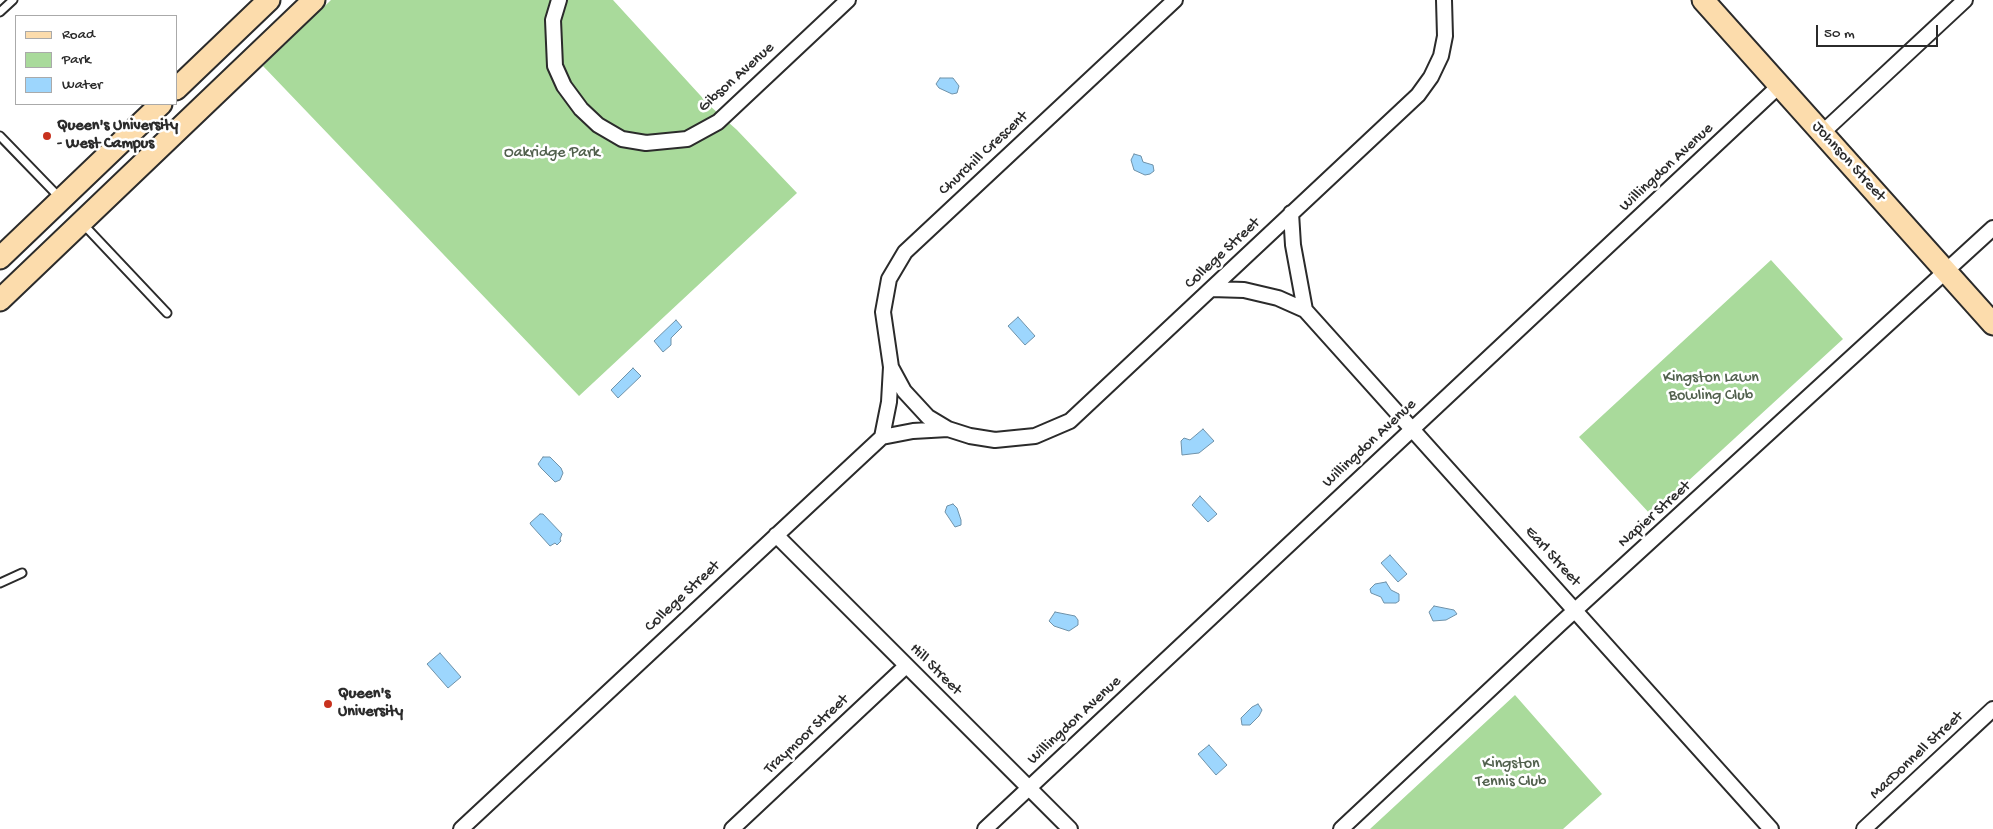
<!DOCTYPE html>
<html>
<head>
<meta charset="utf-8">
<style>
  body { margin:0 }
  #map { position:relative; width:1993px; height:829px; overflow:hidden; background:#fff; font-family:"Gochi Hand",sans-serif }
  canvas { display:block }
  .legend { position:absolute; left:15px; top:15px; width:162px; height:90px; box-sizing:border-box; background:#fff; border:1px solid #aaa; margin:0; padding:6px 9px; list-style:none; font-size:15px; color:#2b2b2b }
  .legend li { display:flex; align-items:center; gap:10px; height:25px }
  .legend b { width:25px; border:1px solid #aaa }
  .scale { position:absolute; left:1816px; top:25px; width:122px; height:22px; box-sizing:border-box; border:2px solid #2b2b2b; border-top:0; padding-left:6px; font-size:15px; line-height:18px; white-space:nowrap; color:#2b2b2b; -webkit-text-stroke:4px #fff; paint-order:stroke }
</style>
</head>
<body>
<div id="map">
<canvas width="1993" height="829"></canvas>
<ul class="legend">
<li><b style="height:6px;background:#fcdcac"></b>Road</li>
<li><b style="height:14px;background:#a9da9b"></b>Park</li>
<li><b style="height:14px;background:#9dd6fd"></b>Water</li>
</ul>
<div class="scale">50 m</div>
</div>
<script>
const ctx = document.querySelector('canvas').getContext('2d');
ctx.lineJoin = 'round';
function paint(path, color) {
  ctx.fillStyle = color;
  ctx.fill(path, 'evenodd');
}
function toPath(rows) {
  const path = new Path2D();
  for (const r of rows) {
    path.moveTo(r[0], r[1]);
    for (let i = 2; i < r.length; i += 2) path.lineTo(r[i], r[i + 1]);
  }
  return path;
}
function stroke(path, color, width, dash) {
  ctx.strokeStyle = color;
  ctx.lineWidth = width;
  ctx.lineCap = dash ? 'butt' : 'round';
  ctx.setLineDash(dash || []);
  ctx.stroke(path);
}
function write(font, color, halo, rows, align = 'center') {
  ctx.font = font + ' "Gochi Hand",sans-serif';
  ctx.lineWidth = 5;
  ctx.setLineDash([]);
  ctx.textBaseline = 'middle';
  ctx.strokeStyle = halo;
  ctx.fillStyle = color;
  for (const [text, x, y, turn = 0] of rows) {
    ctx.save();
    ctx.translate(x, y);
    ctx.rotate((+turn || 0) * Math.PI / 180);
    ctx.textAlign = isNaN(turn) ? turn : align;
    if (halo) ctx.strokeText(text, 0, 0);
    ctx.fillText(text, 0, 0);
    ctx.restore();
  }
}
const green = toPath([
  [331,0,613,0,710,106,737,130,797,193,579,396,263,66],
  [1771,260,1843,339,1651,515,1579,437],
  [1515,695,1602,794,1563,829,1370,829]
]);
const water = toPath([
  [940,78,953,78,959,86,957,93,952,94,939,88,936,84,940,78],
  [1134,154,1141,156,1143,162,1153,165,1154,171,1150,174,1145,175,1134,170,1131,160,1134,154],
  [1018,317,1035,336,1025,345,1008,326,1018,317],
  [676,320,682,327,671,338,671,345,663,352,654,341,676,320],
  [633,368,641,376,618,398,611,390,633,368],
  [1203,429,1214,441,1199,453,1182,455,1181,441,1184,438,1190,440,1203,429],
  [543,457,550,457,561,468,563,473,560,480,555,482,541,468,538,464,543,457],
  [1200,496,1217,514,1208,522,1192,505,1200,496],
  [953,504,957,508,961,520,961,525,955,527,945,512,947,506,953,504],
  [540,514,543,514,562,534,560,539,561,541,557,545,555,543,550,546,531,525,530,523,540,514],
  [1390,555,1407,574,1398,582,1381,563,1390,555],
  [1386,582,1391,590,1399,594,1399,601,1396,603,1384,603,1381,597,1371,593,1370,589,1375,584,1386,582],
  [1434,606,1454,610,1457,614,1446,620,1433,621,1429,612,1434,606],
  [1055,612,1075,616,1078,620,1078,625,1069,631,1054,626,1049,621,1055,612],
  [440,653,461,677,448,688,427,664,440,653],
  [1258,704,1262,710,1259,716,1250,725,1242,725,1241,718,1252,707,1258,704],
  [1209,745,1227,765,1216,775,1198,754,1209,745]
]);
const service = toPath([
  [0,12,13,0],
  [0,136,59,197],
  [83,224,167,313],
  [0,583,22,573]
]);
const minor = toPath([
  [559,0,553,20,555,66,564,86,581,109,598,125,622,139,646,143,687,139,718,122,848,0],
  [1822,133,1965,0],
  [1291,213,1293,245,1305,310],
  [1211,289,1244,290,1278,298,1305,310,1771,829],
  [891,367,904,391,928,417,948,429,970,436,995,440,1035,436,1070,421,1418,95,1431,77,1441,56,1445,36,1444,0],
  [882,437,889,402,891,367,883,312,889,279,905,252,1175,0],
  [776,535,1070,829],
  [461,829,882,437,913,431,948,429],
  [732,829,906,666],
  [985,829,1780,85],
  [1341,829,1560,624,1993,228],
  [1864,829,1993,709]
]);
const primary = toPath([
  [1703,0,1993,324],
  [176,89,269,0],
  [0,258,161,104],
  [0,300,314,0]
]);
const markers = [
  [47,136,5,"#c8321e"],
  [328,704,5,"#c8321e"]
];
const streetNames = [
  ["Gibson Avenue",737,78,-42],
  ["Churchill Crescent",984,154,-43],
  ["Johnson Street",1848,162,48],
  ["Willingdon Avenue",1667,168,-43],
  ["College Street",1223,254,-43],
  ["Willingdon Avenue",1370,444,-43],
  ["Napier Street",1655,515,-42],
  ["Earl Street",1552,557,48],
  ["College Street",683,597,-43],
  ["Hill Street",935,670,45],
  ["Willingdon Avenue",1075,721,-43],
  ["Traymoor Street",807,735,-43],
  ["MacDonnell Street",1917,756,-43]
];
const poiNames = [
  ["Queen's University",57,127],
  ["- West Campus",57,145],
  ["Queen's",338,695],
  ["University",338,713]
];
const parkNames = [
  ["Oakridge Park",552,154],
  ["Kingston Lawn",1711,379],
  ["Bowling Club",1711,397],
  ["Kingston",1511,765],
  ["Tennis Club",1511,783]
];
paint(green, '#a9da9b');
paint(water, '#9dd6fd');
stroke(water, '#6f92a9', 1);
stroke(service, '#2b2b2b', 11);
stroke(minor, '#2b2b2b', 18);
stroke(primary, '#2b2b2b', 25);
stroke(service, '#fff', 7);
stroke(minor, '#fff', 14);
stroke(primary, '#fcdcac', 21);
for (const [x, y, r, color] of markers) {
  const dot = new Path2D();
  dot.arc(x, y, r, 0, 2 * Math.PI);
  ctx.fillStyle = color;
  ctx.fill(dot);
  stroke(dot, '#fff', 2);
}
write('16px', '#2b2b2b', '#fff', streetNames);
write('bold 16px', '#2b2b2b', '#fff', poiNames, 'left');
write('16px', '#51604d', '#fff', parkNames);
</script>
</body>
</html>
